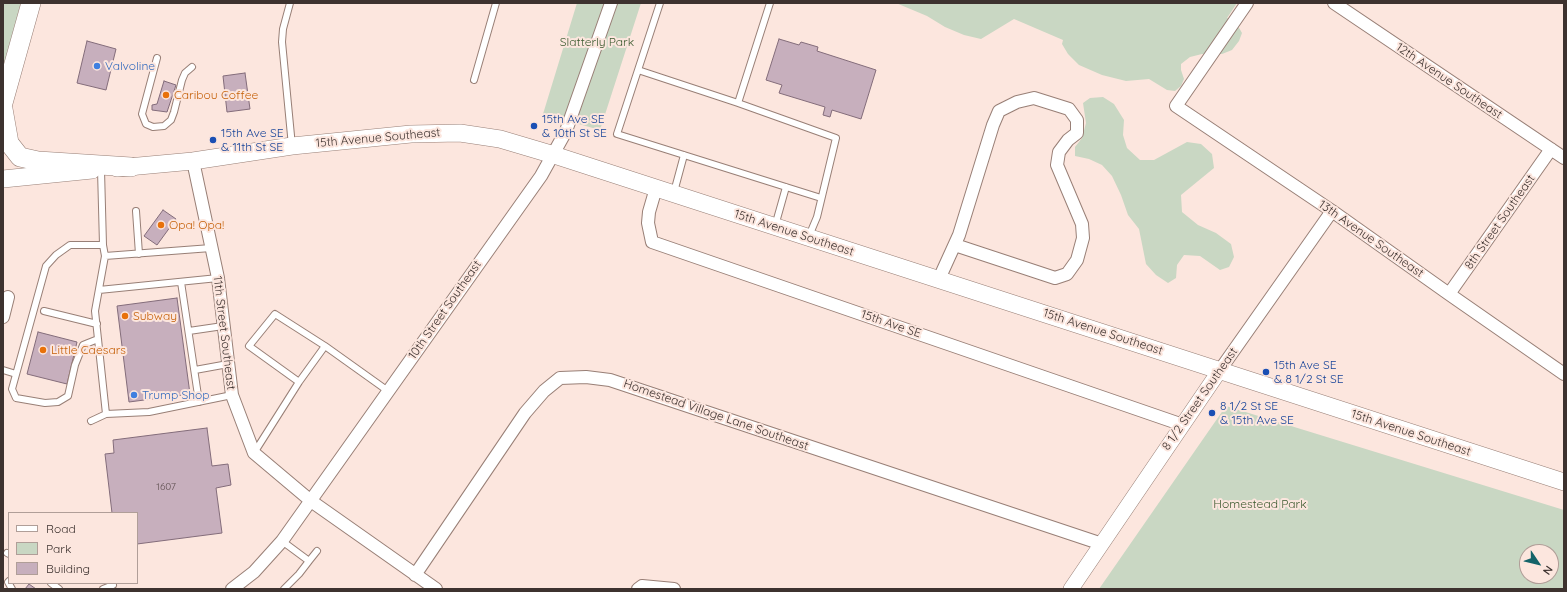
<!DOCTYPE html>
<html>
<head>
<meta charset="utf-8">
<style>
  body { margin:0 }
  #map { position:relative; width:1567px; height:592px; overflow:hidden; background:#fce6de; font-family:Quicksand,sans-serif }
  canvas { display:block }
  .frame { position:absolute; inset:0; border:4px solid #3d322f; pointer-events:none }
  .legend { position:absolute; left:8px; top:512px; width:130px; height:72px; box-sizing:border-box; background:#fce6de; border:1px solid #b09e98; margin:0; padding:5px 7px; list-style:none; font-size:12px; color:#3d322f }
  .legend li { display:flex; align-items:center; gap:8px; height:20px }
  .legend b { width:20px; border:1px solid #b09e98 }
  .north { position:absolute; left:1519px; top:544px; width:40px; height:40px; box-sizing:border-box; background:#fce6de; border:1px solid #b09e98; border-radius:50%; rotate:125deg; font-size:11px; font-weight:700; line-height:16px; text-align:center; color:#3d322f }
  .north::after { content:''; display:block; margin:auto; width:14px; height:18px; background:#146369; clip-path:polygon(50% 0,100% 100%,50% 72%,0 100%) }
</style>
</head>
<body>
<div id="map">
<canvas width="1567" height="592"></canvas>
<div class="frame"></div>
<ul class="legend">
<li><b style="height:5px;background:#fff"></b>Road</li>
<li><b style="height:11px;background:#c9d7c3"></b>Park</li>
<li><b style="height:11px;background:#c7afbd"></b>Building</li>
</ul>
<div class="north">N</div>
</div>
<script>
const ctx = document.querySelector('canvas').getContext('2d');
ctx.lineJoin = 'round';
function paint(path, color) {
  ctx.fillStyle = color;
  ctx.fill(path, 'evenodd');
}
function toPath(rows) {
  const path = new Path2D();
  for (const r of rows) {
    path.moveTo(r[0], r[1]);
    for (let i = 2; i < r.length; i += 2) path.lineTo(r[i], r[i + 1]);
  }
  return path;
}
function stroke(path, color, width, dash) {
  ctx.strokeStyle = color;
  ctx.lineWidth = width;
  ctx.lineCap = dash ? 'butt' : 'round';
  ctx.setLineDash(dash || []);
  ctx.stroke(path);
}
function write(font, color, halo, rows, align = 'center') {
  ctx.font = font + ' Quicksand,sans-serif';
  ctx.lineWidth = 4;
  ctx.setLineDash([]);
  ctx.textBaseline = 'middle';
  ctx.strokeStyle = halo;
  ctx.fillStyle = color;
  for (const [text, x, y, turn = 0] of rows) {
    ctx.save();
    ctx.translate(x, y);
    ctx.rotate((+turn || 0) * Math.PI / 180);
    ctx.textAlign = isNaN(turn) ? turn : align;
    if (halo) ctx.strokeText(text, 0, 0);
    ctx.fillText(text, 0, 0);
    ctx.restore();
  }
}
const green = toPath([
  [3,3,21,3,3,68],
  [577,3,641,3,600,130,543,114],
  [896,3,1237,3,1227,18,1231,19,1238,26,1242,33,1239,41,1232,50,1222,54,1202,54,1190,57,1181,64,1181,70,1184,79,1181,86,1175,91,1167,90,1149,79,1126,81,1102,75,1079,65,1068,54,1062,44,1063,40,1014,19,981,39,964,35,945,27,927,16],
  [1090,98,1103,97,1114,104,1124,120,1123,135,1127,148,1140,160,1154,160,1187,142,1201,144,1212,154,1214,168,1181,195,1182,212,1198,225,1216,233,1231,244,1234,257,1229,267,1220,270,1200,256,1184,255,1177,265,1176,278,1168,283,1156,275,1146,264,1139,229,1128,215,1121,195,1112,176,1102,165,1089,159,1075,156,1075,147,1082,138,1086,123,1083,103],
  [1226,406,1564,510,1564,589,1099,589],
  [1527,552,1551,552,1551,576,1527,576]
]);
const building = toPath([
  [779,39,799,45,801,42,818,47,817,51,876,70,861,119,832,110,830,117,823,115,825,107,779,93,782,85,766,80,779,39],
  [87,41,116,49,106,90,77,83,87,41],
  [245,73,250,109,227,112,223,76,245,73],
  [164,81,176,85,167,112,152,110,152,105,157,104,164,81],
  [163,210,176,219,157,245,144,236,163,210],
  [177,298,190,394,129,402,117,306,177,298],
  [38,332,77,342,67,384,27,374,38,332],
  [207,428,212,466,228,464,231,485,216,488,222,533,137,544,137,513,112,513,105,454,114,453,113,440,207,428],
  [29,584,36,589,25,589,29,584]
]);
const service = toPath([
  [290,3,283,29,282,42,292,146],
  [660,3,617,134,821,198],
  [770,3,738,103,836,138,817,217,809,236],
  [157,58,142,114,146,124,153,127,164,126,171,120,174,112,182,80,185,73,192,67],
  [638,70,738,103],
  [474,80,496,3],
  [101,170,103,245,105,256,95,311,106,414],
  [674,192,684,155],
  [136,211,139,254],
  [775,226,786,187],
  [105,256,211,248],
  [181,282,199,402],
  [99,290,218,278],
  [44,311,97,324],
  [189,331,223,326],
  [98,339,83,345,75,365,68,396,58,402,45,403,16,398,12,389,46,266,56,255,70,245,103,245],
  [3,370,16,374],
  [195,370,228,364],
  [299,382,249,346,275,314,325,346,388,391],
  [91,421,106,414,149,412,232,395],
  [254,453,299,382,325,346],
  [282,541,309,561,299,574,284,589],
  [7,553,9,554],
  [309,561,317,551],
  [9,581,8,582,12,589],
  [51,583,59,589],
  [103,589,113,585]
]);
const minor = toPath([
  [1247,3,1176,106,1332,211,1449,294,1564,374],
  [1334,3,1564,158],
  [193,161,218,278,232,395,254,453,311,501,436,589],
  [656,188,649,212,648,223,652,242,1183,425],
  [939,279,959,235,993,125,999,111,1017,102,1034,98,1069,109,1077,120,1077,133,1068,140,1059,152,1057,165,1082,224,1083,238,1077,260,1067,274,1055,278,955,245],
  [1449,294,1551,149],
  [3,317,8,297],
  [1220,370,1332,211],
  [415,575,525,413,544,391,560,378,586,377,610,380,1102,544],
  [232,589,254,572,282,541,541,176,566,131,611,3],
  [638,589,642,586,674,589]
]);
const tertiary = toPath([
  [1071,589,1220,370]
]);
const secondary = toPath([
  [117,168,193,161,292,146,411,134,460,133,500,139,554,155,1564,482],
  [3,179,92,170]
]);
const primary = toPath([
  [3,103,31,3],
  [3,109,9,143,20,157,38,161,131,167]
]);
const markers = [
  [97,66,4,"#3f7fe0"],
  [166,95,4,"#e8710a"],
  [534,126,4,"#1a4fb4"],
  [213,140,4,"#1a4fb4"],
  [161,225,4,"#e8710a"],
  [125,316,4,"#e8710a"],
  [43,350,4,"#e8710a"],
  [1266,372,4,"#1a4fb4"],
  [134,395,4,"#3f7fe0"],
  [1212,413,4,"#1a4fb4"]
];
const numberNames = [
  ["1607",166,487]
];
const parkNames = [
  ["Slatterly Park",597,42],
  ["Homestead Park",1260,504]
];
const shopNames = [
  ["Valvoline",105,66],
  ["Trump Shop",142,395]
];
const streetNames = [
  ["12th Avenue Southeast",1449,81,34],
  ["15th Avenue Southeast",378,138,-5],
  ["8th Street Southeast",1500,222,-55],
  ["15th Avenue Southeast",794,233,18],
  ["13th Avenue Southeast",1371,239,35],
  ["10th Street Southeast",445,310,-55],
  ["15th Ave SE",891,324,19],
  ["15th Avenue Southeast",1103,332,18],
  ["11th Street Southeast",224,333,83],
  ["8 1/2 Street Southeast",1200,399,-55],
  ["Homestead Village Lane Southeast",716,415,19],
  ["15th Avenue Southeast",1411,433,18]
];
const foodNames = [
  ["Caribou Coffee",174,95],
  ["Opa! Opa!",169,225],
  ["Subway",133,316],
  ["Little Caesars",51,350]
];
const transitNames = [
  ["15th Ave SE",542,119],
  ["& 10th St SE",542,133],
  ["15th Ave SE",221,133],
  ["& 11th St SE",221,147],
  ["15th Ave SE",1274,365],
  ["& 8 1/2 St SE",1274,379],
  ["8 1/2 St SE",1220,406],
  ["& 15th Ave SE",1220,420]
];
paint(green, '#c9d7c3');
paint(building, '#c7afbd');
stroke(building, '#836c7a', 1);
stroke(service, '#987f76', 8);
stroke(minor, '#987f76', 14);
stroke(tertiary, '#987f76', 16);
stroke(secondary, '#987f76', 18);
stroke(primary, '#987f76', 20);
stroke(service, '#fff', 6);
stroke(minor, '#fff', 12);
stroke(tertiary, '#fff', 15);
stroke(secondary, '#fff', 17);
stroke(primary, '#fff', 19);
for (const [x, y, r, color] of markers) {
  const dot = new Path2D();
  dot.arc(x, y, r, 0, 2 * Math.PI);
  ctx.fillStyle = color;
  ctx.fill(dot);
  stroke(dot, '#fce6de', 1.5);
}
write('10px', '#605152', null, numberNames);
write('12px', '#3b5a2f', '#fce6de', parkNames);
write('12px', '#366cbe', '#fce6de', shopNames, 'left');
write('12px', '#3d322f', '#fce6de', streetNames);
write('12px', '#c56008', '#fce6de', foodNames, 'left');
write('12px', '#164399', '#fce6de', transitNames, 'left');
</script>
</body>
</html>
